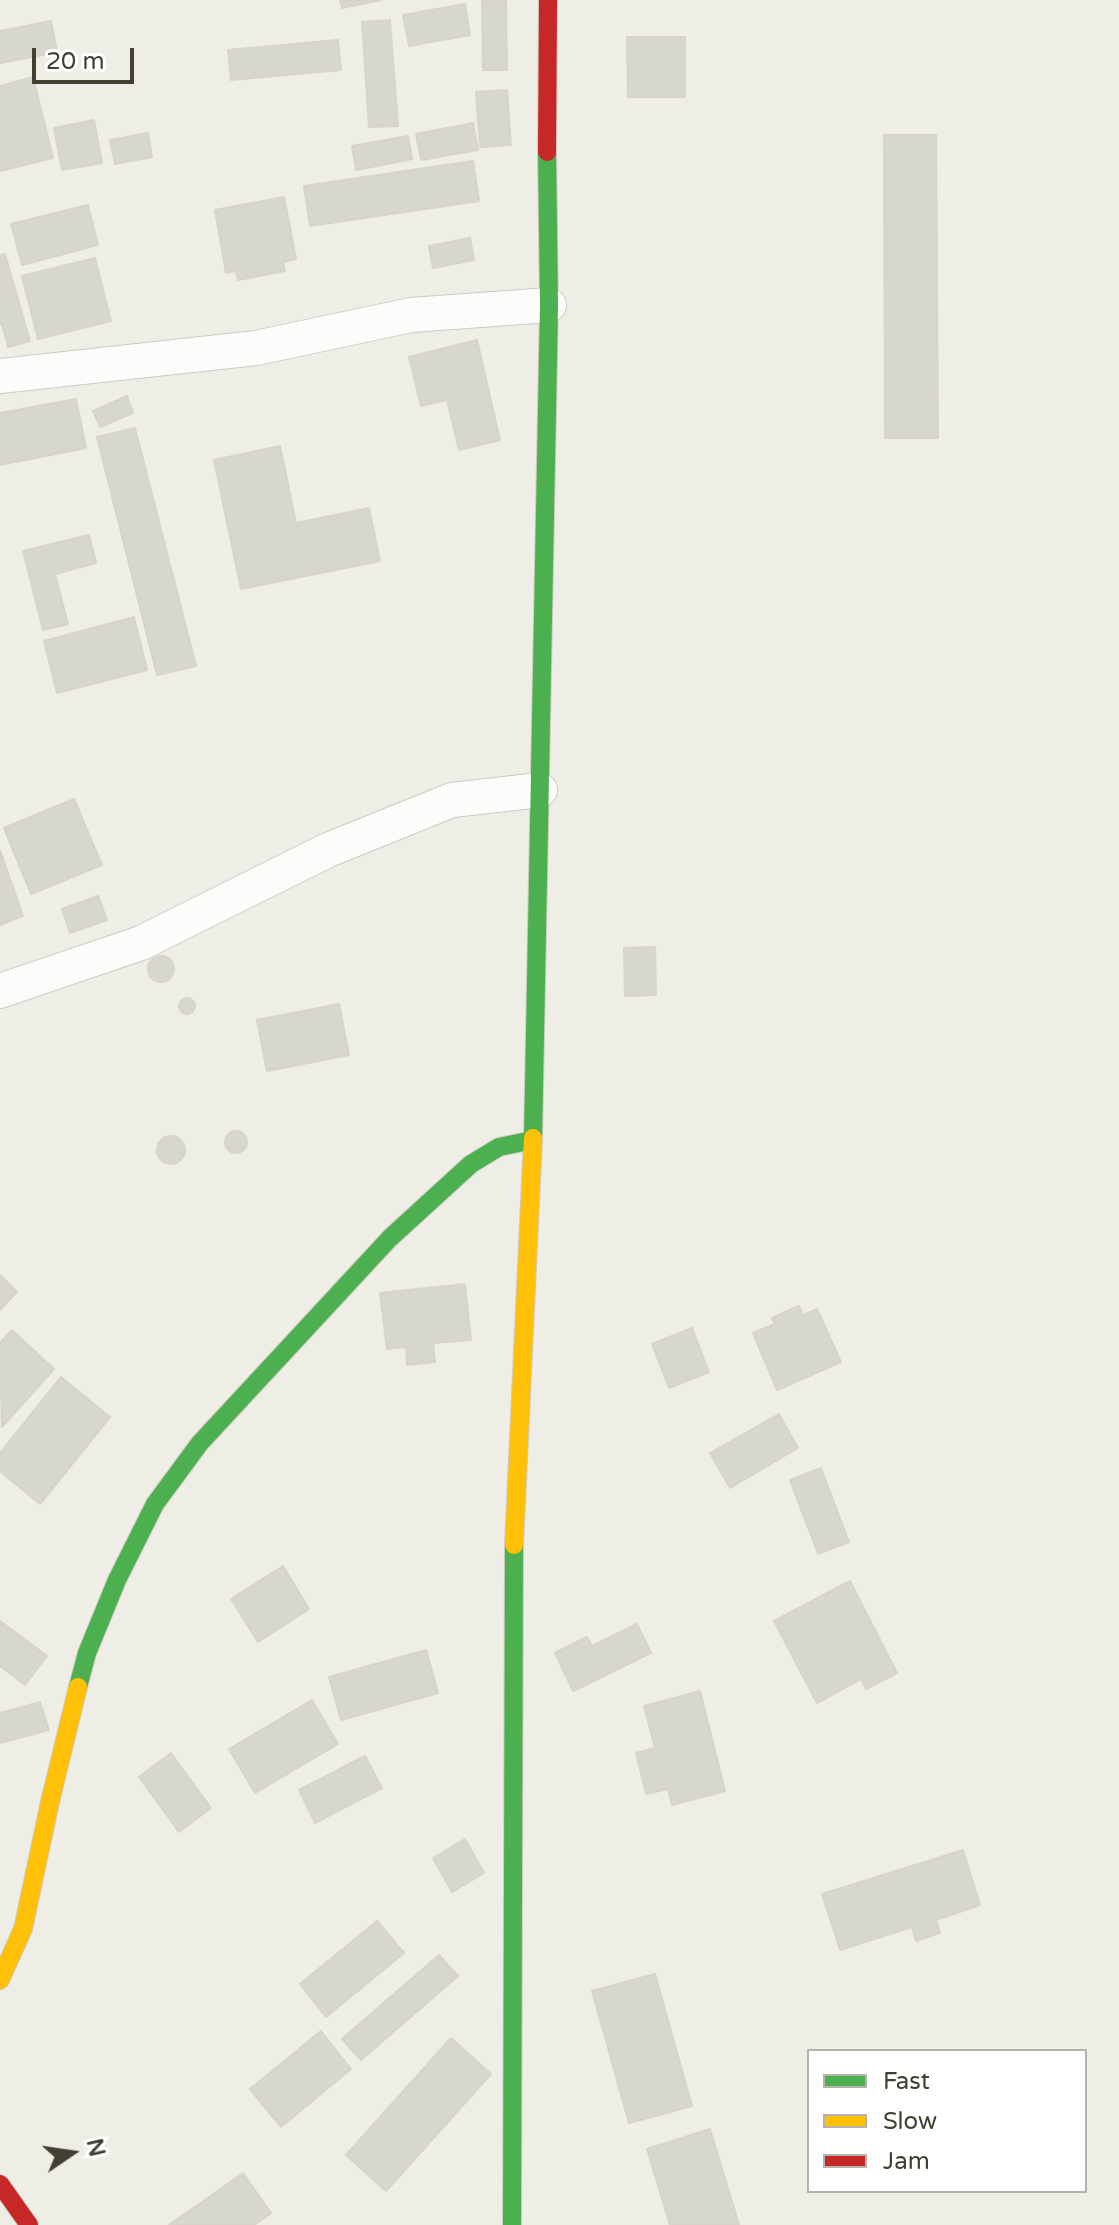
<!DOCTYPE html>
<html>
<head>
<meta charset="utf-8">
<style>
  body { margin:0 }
  #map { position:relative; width:1119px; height:2225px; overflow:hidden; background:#eeede6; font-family:"Varela Round",sans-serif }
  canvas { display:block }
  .legend { position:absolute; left:807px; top:2049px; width:280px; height:144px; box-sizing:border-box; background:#fff; border:2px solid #b4b3ad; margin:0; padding:10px 14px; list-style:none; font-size:24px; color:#434033 }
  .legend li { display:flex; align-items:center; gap:16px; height:40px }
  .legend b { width:40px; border:2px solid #b4b3ad }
  .north { position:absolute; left:32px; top:2113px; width:80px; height:80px; -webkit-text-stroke:6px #fff; paint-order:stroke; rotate:77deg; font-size:22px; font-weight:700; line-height:32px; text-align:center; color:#434033 }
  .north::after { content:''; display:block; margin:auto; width:28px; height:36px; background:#434033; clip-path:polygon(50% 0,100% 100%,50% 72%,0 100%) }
  .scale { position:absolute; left:32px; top:48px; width:102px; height:36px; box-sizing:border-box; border:4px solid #434033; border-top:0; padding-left:10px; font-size:24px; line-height:28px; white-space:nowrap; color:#434033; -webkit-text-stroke:6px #fff; paint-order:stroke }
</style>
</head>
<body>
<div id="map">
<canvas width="1119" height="2225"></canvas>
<ul class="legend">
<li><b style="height:10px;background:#4caf50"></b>Fast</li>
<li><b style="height:10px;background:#ffc107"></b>Slow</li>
<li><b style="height:10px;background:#c62828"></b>Jam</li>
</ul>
<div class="north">N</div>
<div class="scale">20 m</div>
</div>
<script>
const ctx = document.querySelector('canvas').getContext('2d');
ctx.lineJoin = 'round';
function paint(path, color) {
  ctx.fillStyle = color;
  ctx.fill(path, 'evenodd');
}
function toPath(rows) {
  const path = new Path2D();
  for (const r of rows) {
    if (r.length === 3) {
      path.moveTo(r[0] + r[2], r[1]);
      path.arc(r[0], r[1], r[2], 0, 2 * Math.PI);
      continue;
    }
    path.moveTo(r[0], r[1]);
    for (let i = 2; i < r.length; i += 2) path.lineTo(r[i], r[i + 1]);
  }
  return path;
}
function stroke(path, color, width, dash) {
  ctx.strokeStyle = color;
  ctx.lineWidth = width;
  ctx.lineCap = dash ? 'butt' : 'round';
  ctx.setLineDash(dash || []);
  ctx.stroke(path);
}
const building = toPath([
  [340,0,381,0,342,8,340,0],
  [482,1,506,1,507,70,483,70,482,1],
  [465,4,470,35,409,46,403,15,465,4],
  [390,20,398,126,369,127,362,22,390,20],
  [51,21,57,52,0,63,0,31,51,21],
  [627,37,685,37,685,97,628,97,627,37],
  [338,40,341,70,231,80,228,50,338,40],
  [33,77,53,158,0,171,0,86,33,77],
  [507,90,511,145,480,147,476,92,507,90],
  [94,120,102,163,62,170,54,128,94,120],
  [473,123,478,150,421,160,416,134,473,123],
  [148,133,152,157,115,164,110,140,148,133],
  [884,135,936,135,938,438,885,438,884,135],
  [408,136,412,159,356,170,352,146,408,136],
  [473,161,479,201,310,226,304,186,473,161],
  [284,197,296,259,283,262,285,271,238,280,236,271,226,273,215,210,284,197],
  [88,205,98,245,22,265,11,224,88,205],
  [470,238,474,260,433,268,429,246,470,238],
  [5,254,30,341,8,347,2,324,0,324,0,255,5,254],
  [95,258,111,321,38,339,22,276,95,258],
  [477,340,500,440,459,450,447,400,421,406,409,357,477,340],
  [127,396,133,413,100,427,93,411,127,396],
  [76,399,86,448,0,465,0,413,76,399],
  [135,428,196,666,157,675,97,437,135,428],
  [280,446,296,523,369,508,380,561,241,589,214,460,280,446],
  [89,535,96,563,55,574,68,624,43,630,23,551,89,535],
  [134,617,147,670,57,693,44,641,134,617],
  [74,799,102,865,31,894,4,828,74,799],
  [0,850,23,916,0,925,0,850],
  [98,896,107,920,70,933,62,909,98,896],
  [655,947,656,995,625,996,624,948,655,947],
  [161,969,13],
  [187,1006,8],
  [339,1004,349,1055,267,1071,257,1020,339,1004],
  [236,1142,11],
  [171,1150,14],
  [0,1275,17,1292,0,1310,0,1275],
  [465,1284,471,1340,433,1343,435,1362,407,1365,406,1347,387,1349,380,1293,465,1284],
  [799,1306,803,1315,817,1309,841,1362,777,1390,753,1333,775,1324,772,1318,799,1306],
  [692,1328,709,1372,669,1388,652,1344,692,1328],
  [12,1330,54,1369,2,1427,0,1343,12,1330],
  [61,1377,110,1417,40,1504,0,1471,0,1453,61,1377],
  [779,1414,798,1448,730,1488,710,1453,779,1414],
  [821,1468,849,1542,818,1554,790,1480,821,1468],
  [283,1566,309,1609,258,1642,231,1599,283,1566],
  [850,1581,897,1673,866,1689,861,1679,817,1703,774,1621,850,1581],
  [0,1621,47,1656,25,1685,0,1666,0,1621],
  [637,1624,651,1653,573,1691,555,1653,587,1637,592,1646,637,1624],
  [426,1650,438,1693,341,1720,329,1677,426,1650],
  [700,1691,725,1791,672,1805,668,1789,646,1794,636,1753,655,1748,644,1706,700,1691],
  [312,1700,338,1744,255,1793,229,1749,312,1700],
  [40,1702,49,1730,0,1743,0,1713,40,1702],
  [171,1753,211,1808,179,1832,139,1777,171,1753],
  [365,1756,382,1788,315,1823,299,1790,365,1756],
  [465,1839,484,1873,452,1892,433,1858,465,1839],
  [963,1850,980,1905,936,1920,940,1933,916,1941,912,1927,840,1950,822,1894,963,1850],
  [377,1921,404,1953,326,2017,300,1984,377,1921],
  [439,1955,458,1976,361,2060,342,2039,439,1955],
  [655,1974,692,2106,629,2123,592,1991,655,1974],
  [321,2031,351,2069,281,2127,250,2089,321,2031],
  [451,2038,491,2074,386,2191,346,2155,451,2038],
  [710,2129,739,2225,670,2225,647,2149,710,2129],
  [243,2173,271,2213,254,2225,169,2225,243,2173]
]);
const street = toPath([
  [0,376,256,348,411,315,549,305],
  [0,991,141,943,328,850,452,800,540,790]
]);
const fast = toPath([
  [533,1138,549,305,547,152],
  [78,1687,87,1653,117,1580,155,1504,200,1443,390,1238,471,1164,499,1147,533,1140],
  [512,2225,514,1545]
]);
const slow = toPath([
  [514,1545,533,1138],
  [0,1980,23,1929,50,1802,78,1687]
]);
const jam = toPath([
  [547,152,548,0],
  [0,2184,29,2225]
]);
paint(building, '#d7d6cf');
stroke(building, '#d6d4cc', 2);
stroke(street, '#cccbc4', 36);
stroke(fast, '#cdccbd', 20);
stroke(slow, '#cdccbd', 20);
stroke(jam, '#cdccbd', 20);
stroke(street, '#fcfcfb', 34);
stroke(fast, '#4caf50', 18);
stroke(slow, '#ffc107', 18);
stroke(jam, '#c62828', 18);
</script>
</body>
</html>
